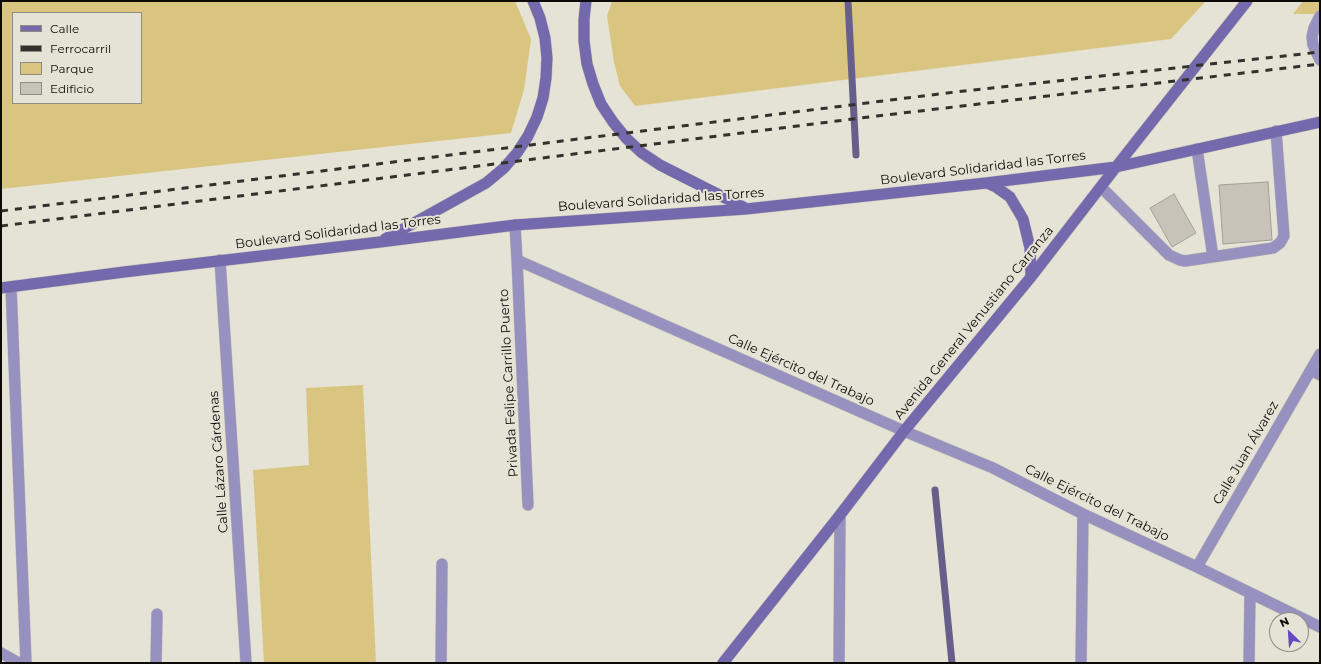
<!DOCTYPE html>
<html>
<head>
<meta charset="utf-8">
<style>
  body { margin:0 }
  #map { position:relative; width:1321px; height:664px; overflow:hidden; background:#e5e2d6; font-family:Montserrat,sans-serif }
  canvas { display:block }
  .frame { position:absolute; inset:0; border:2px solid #0d0b08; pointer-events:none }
  .legend { position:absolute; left:12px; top:12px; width:130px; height:92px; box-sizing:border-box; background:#e5e2d6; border:1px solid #8f8c84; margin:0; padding:5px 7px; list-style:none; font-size:12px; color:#0d0b08 }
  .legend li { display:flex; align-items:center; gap:8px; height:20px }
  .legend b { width:20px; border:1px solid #8f8c84 }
  .north { position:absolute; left:1269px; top:612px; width:40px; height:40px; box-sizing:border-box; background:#e5e2d6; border:1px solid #8f8c84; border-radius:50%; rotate:335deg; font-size:11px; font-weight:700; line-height:16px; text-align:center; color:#0d0b08 }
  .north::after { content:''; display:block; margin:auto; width:14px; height:18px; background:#6647c0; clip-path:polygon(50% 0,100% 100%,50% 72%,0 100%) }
</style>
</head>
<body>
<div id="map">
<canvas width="1321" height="664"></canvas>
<div class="frame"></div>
<ul class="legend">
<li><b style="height:5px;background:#7469ac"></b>Calle</li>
<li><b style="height:5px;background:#33312c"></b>Ferrocarril</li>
<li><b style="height:11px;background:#dac580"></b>Parque</li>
<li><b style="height:11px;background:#c7c3b8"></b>Edificio</li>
</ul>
<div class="north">N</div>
</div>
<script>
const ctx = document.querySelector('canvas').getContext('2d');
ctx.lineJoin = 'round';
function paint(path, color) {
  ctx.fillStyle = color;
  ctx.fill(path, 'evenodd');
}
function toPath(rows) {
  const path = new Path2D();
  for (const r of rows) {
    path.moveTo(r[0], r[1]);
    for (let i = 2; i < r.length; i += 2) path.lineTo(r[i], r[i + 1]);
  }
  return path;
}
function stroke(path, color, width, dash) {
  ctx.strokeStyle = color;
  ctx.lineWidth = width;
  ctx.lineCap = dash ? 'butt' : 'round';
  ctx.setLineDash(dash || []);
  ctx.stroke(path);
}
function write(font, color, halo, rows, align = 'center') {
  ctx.font = font + ' Montserrat,sans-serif';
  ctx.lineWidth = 4;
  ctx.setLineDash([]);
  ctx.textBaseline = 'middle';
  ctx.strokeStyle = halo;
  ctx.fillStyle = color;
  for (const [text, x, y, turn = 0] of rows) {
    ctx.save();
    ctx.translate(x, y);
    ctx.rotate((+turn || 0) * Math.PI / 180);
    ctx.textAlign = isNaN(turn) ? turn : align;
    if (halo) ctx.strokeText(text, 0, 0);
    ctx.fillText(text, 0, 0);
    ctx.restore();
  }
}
const green = toPath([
  [1,1,515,1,531,39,524,90,511,133,1,189],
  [13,13,141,13,141,103,13,103],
  [612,1,1206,1,1171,39,635,106,620,86,614,62,607,16],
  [1303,1,1320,1,1320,14,1293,14],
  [363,385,376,663,264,663,253,470,309,465,306,388]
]);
const stream = toPath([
  [848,1,856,155],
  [935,490,952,663]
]);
const building = toPath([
  [1268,182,1272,240,1223,244,1219,185,1268,182],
  [1174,194,1196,233,1172,247,1150,208,1174,194]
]);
const service = toPath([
  [1320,16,1314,28,1312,37,1313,45,1320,60],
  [1197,149,1213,257],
  [1101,187,1169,255,1180,260,1185,261,1273,248,1280,243,1284,236,1276,131]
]);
const minor = toPath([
  [515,225,517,260,904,431,993,468,1083,514,1197,567,1320,627],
  [220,260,246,663],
  [517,260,528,505],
  [11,287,26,663],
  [1311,370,1320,375],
  [1197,567,1320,354],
  [1,653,19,663],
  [156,663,157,614],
  [441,663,442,564],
  [839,663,840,515],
  [1081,663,1083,514],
  [1249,663,1250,593]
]);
const secondary = toPath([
  [586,1,584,19,584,41,587,64,593,84,601,104,613,122,626,138,642,153,660,165,745,208],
  [987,183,996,187,1010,197,1023,219,1030,248,1031,277],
  [385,239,486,183,504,168,517,153,528,136,537,117,543,98,546,78,547,58,545,38,540,18,533,1],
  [1,288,124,272,380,242,515,225,746,209,986,183,1116,167,1320,122],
  [723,663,840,515,904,431,1031,277,1116,167,1247,1]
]);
const rail = toPath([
  [1,211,947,93,1320,52],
  [1,226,877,116,1320,64]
]);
const streetNames = [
  ["Boulevard Solidaridad las Torres",983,168,-7],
  ["Boulevard Solidaridad las Torres",661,200,-4],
  ["Boulevard Solidaridad las Torres",338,232,-7],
  ["Avenida General Venustiano Carranza",974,323,-51],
  ["Calle Ejército del Trabajo",801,370,24],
  ["Privada Felipe Carrillo Puerto",509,383,-93],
  ["Calle Juan Álvarez",1246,453,-60],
  ["Calle Lázaro Cárdenas",219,462,-94],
  ["Calle Ejército del Trabajo",1097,503,26]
];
paint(green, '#dac580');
stroke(stream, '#655f89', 7);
paint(building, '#c7c3b8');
stroke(building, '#a39f95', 1);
stroke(service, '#c2c0b5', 12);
stroke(minor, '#c2c0b5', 12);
stroke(secondary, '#c2c0b5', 12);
stroke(service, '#9791bf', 11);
stroke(minor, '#9791bf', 11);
stroke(secondary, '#7469ac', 11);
stroke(rail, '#33312c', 3, [7, 7]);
write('13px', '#0d0b08', '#e5e2d6', streetNames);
</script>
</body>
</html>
